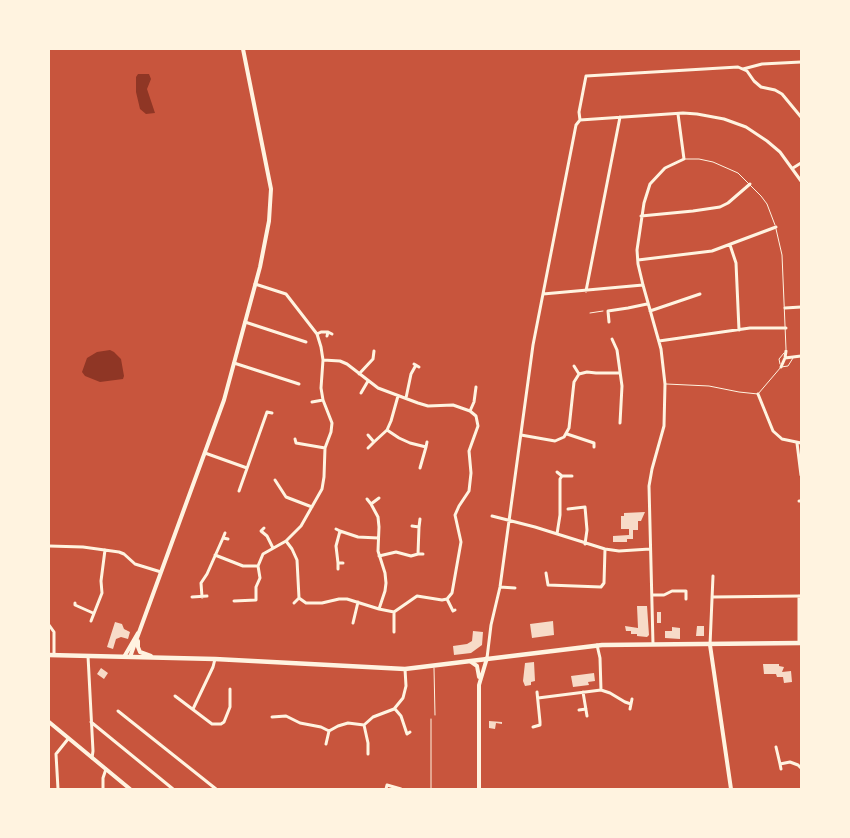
<!DOCTYPE html>
<html>
<head>
<meta charset="utf-8">
<style>
  body { margin:0 }
  #map { position:relative; width:850px; height:838px; overflow:hidden; background:#c8553d; font-family:Poppins,sans-serif }
  canvas { display:block }
  .frame { position:absolute; inset:0; border:50px solid #fff3e0; pointer-events:none }
</style>
</head>
<body>
<div id="map">
<canvas width="850" height="838"></canvas>
<div class="frame"></div>
</div>
<script>
const ctx = document.querySelector('canvas').getContext('2d');
ctx.lineJoin = 'round';
function paint(path, color) {
  ctx.fillStyle = color;
  ctx.fill(path, 'evenodd');
}
function toPath(rows) {
  const path = new Path2D();
  for (const r of rows) {
    path.moveTo(r[0], r[1]);
    for (let i = 2; i < r.length; i += 2) path.lineTo(r[i], r[i + 1]);
  }
  return path;
}
function stroke(path, color, width, dash) {
  ctx.strokeStyle = color;
  ctx.lineWidth = width;
  ctx.lineCap = dash ? 'butt' : 'round';
  ctx.setLineDash(dash || []);
  ctx.stroke(path);
}
const water = toPath([
  [138,74,149,74,151,79,147,89,155,113,146,114,140,109,136,92,136,77],
  [110,350,114,352,121,359,124,376,123,379,100,382,85,376,82,372,87,358,97,352]
]);
const building = toPath([
  [645,512,641,521,638,521,638,530,633,530,633,539,627,539,627,542,613,542,613,536,629,535,629,529,621,529,621,516,624,516,624,513],
  [637,606,647,606,649,635,647,637,637,636,637,634,631,634,631,631,626,631,625,626,638,628],
  [657,612,661,612,661,623,657,623],
  [553,621,554,635,532,638,530,624],
  [115,622,122,624,124,629,130,632,128,639,121,637,116,639,113,649,107,647],
  [697,626,704,626,704,636,696,636],
  [672,627,680,628,680,639,665,638,665,631,672,631],
  [473,631,483,632,482,645,471,653,454,655,453,646,467,644,472,641],
  [534,662,535,681,531,682,531,685,525,686,523,681,525,663],
  [763,664,779,664,779,666,784,667,782,672,791,671,792,682,784,683,783,677,777,677,776,674,764,674],
  [101,668,108,673,104,679,97,674],
  [594,673,595,681,588,682,589,685,573,687,571,676],
  [489,721,502,722,502,724,496,723,495,729,489,728]
]);
const service = toPath([
  [685,159,699,159,713,162,738,173,761,196,767,204,775,225],
  [776,229,782,255,786,349],
  [590,313,603,311],
  [780,364,779,359,784,353],
  [666,384,709,386,739,392,758,394,781,367,788,366,793,358],
  [434,668,435,715],
  [431,789,431,719]
]);
const minor = toPath([
  [743,69,762,64,801,62],
  [580,120,683,113,697,114,724,119,746,127,767,141,780,152,801,181],
  [793,168,801,163],
  [641,216,693,211,720,207,728,203,750,184],
  [730,245,736,263,739,330],
  [638,260,712,251,776,227],
  [255,284,286,294,317,334,321,347,323,360,321,388,323,400],
  [586,291,620,117],
  [543,294,643,285],
  [785,308,801,307],
  [650,311,700,294],
  [245,322,306,342],
  [609,322,608,311,628,308,647,304],
  [317,334,321,332,328,332],
  [327,336,328,332,332,334],
  [612,339,617,350,622,386,620,423],
  [659,341,750,328,786,328],
  [785,358,801,356],
  [234,363,299,384],
  [414,364,419,367],
  [781,367,785,358,786,351],
  [359,374,373,359,374,351],
  [579,374,587,372,596,373,620,373],
  [361,393,368,381],
  [758,394,773,431,782,439,801,443],
  [406,398,411,374,416,365],
  [470,411,474,402,476,387],
  [387,430,399,438,410,443,426,447,420,468],
  [567,434,594,443,594,447],
  [368,435,374,442,387,430,391,421,398,396],
  [521,435,555,441,564,437,569,428,574,382,579,374,574,366],
  [295,439,296,443,325,448],
  [797,443,801,475],
  [426,447,427,442],
  [368,448,374,442],
  [205,453,247,468],
  [557,472,562,476,572,476],
  [275,480,286,497,312,507],
  [239,491,267,412,272,413],
  [367,499,371,504],
  [799,501,801,501],
  [568,509,585,507,587,530,585,544],
  [492,516,535,527,605,549,619,551,650,549],
  [412,526,419,527,420,519],
  [264,528,261,531,267,536,273,548],
  [336,529,340,531,336,546,338,563],
  [340,531,358,537,378,538],
  [225,533,223,538,228,539],
  [557,534,560,515,560,479,562,476],
  [286,541,292,549,297,560,299,598,306,603,322,603,339,599,347,599,379,609,394,612,417,596,442,600,447,599,452,593,461,542,455,515,459,506,469,491,471,473,469,451,478,426,476,416,470,411,453,405,428,406,418,403,378,388,347,364,340,361,323,360],
  [49,546,83,547,119,552,124,554,135,564,161,572],
  [418,554,419,527],
  [215,555,243,566,258,566],
  [379,556,396,552,411,556,418,554,423,554],
  [338,569,338,563,343,563],
  [546,573,548,585,601,587,604,583,605,549],
  [500,587,515,588],
  [652,595,664,595,672,591,686,591,686,599],
  [799,596,799,643],
  [192,597,207,596],
  [202,597,201,583,207,574,223,538],
  [712,597,801,596],
  [447,599,453,611,455,610],
  [234,601,256,600,256,587,260,578,258,566,263,554,286,541,301,526,322,489,324,477,325,448,331,432,332,423,323,400,312,402],
  [75,603,75,605,93,613],
  [294,603,299,598],
  [379,609,385,591,386,583,385,573,378,551,379,527,378,517,371,504,379,498],
  [394,612,394,632],
  [91,621,102,593,101,581,105,550],
  [353,623,358,602],
  [49,625,54,632,54,655],
  [653,644,649,486,652,469,664,426,665,384,661,349,643,285,638,264,637,250,644,203,650,184,665,168,684,159,678,114],
  [710,645,713,576],
  [88,656,93,751,92,758],
  [487,658,491,625,500,587,533,345,576,125,580,120,579,112,586,76,738,67,747,71,754,81,761,87,775,90,782,94,801,117],
  [601,690,610,693,625,702,631,704],
  [583,692,587,716],
  [175,696,212,724,221,724,224,722,230,707,230,689],
  [538,698,601,690,600,658,597,645],
  [193,709,213,667,215,659],
  [395,709,401,716,407,734,410,732],
  [630,709,632,699],
  [579,710,586,709],
  [118,711,216,789],
  [272,717,286,716,300,723,321,727,329,731],
  [91,722,173,789],
  [364,725,373,717,394,709,403,698,406,686,405,669],
  [533,727,540,725,540,722,537,692],
  [326,744,329,731,338,726,348,723,364,725,368,743,368,754],
  [776,747,780,764],
  [781,769,780,764,790,762,798,765,801,768],
  [58,789,56,754,68,739],
  [103,789,103,778,106,769],
  [386,789,387,785,401,789]
]);
const tertiary = toPath([
  [710,645,731,789],
  [470,661,477,666,479,677],
  [49,722,130,789],
  [479,789,479,685,487,658]
]);
const secondary = toPath([
  [138,641,138,647,140,652,151,656],
  [124,657,138,633],
  [130,657,224,400,260,267,269,221,271,189,243,49]
]);
const primary = toPath([
  [49,655,215,659,405,669,602,645,801,643]
]);
paint(water, '#8f3625');
paint(building, '#f7dbc8');
stroke(service, '#fff3e0', 1);
stroke(minor, '#fff3e0', 3);
stroke(tertiary, '#fff3e0', 4);
stroke(secondary, '#fff3e0', 4);
stroke(primary, '#fff3e0', 4.5);
</script>
</body>
</html>
